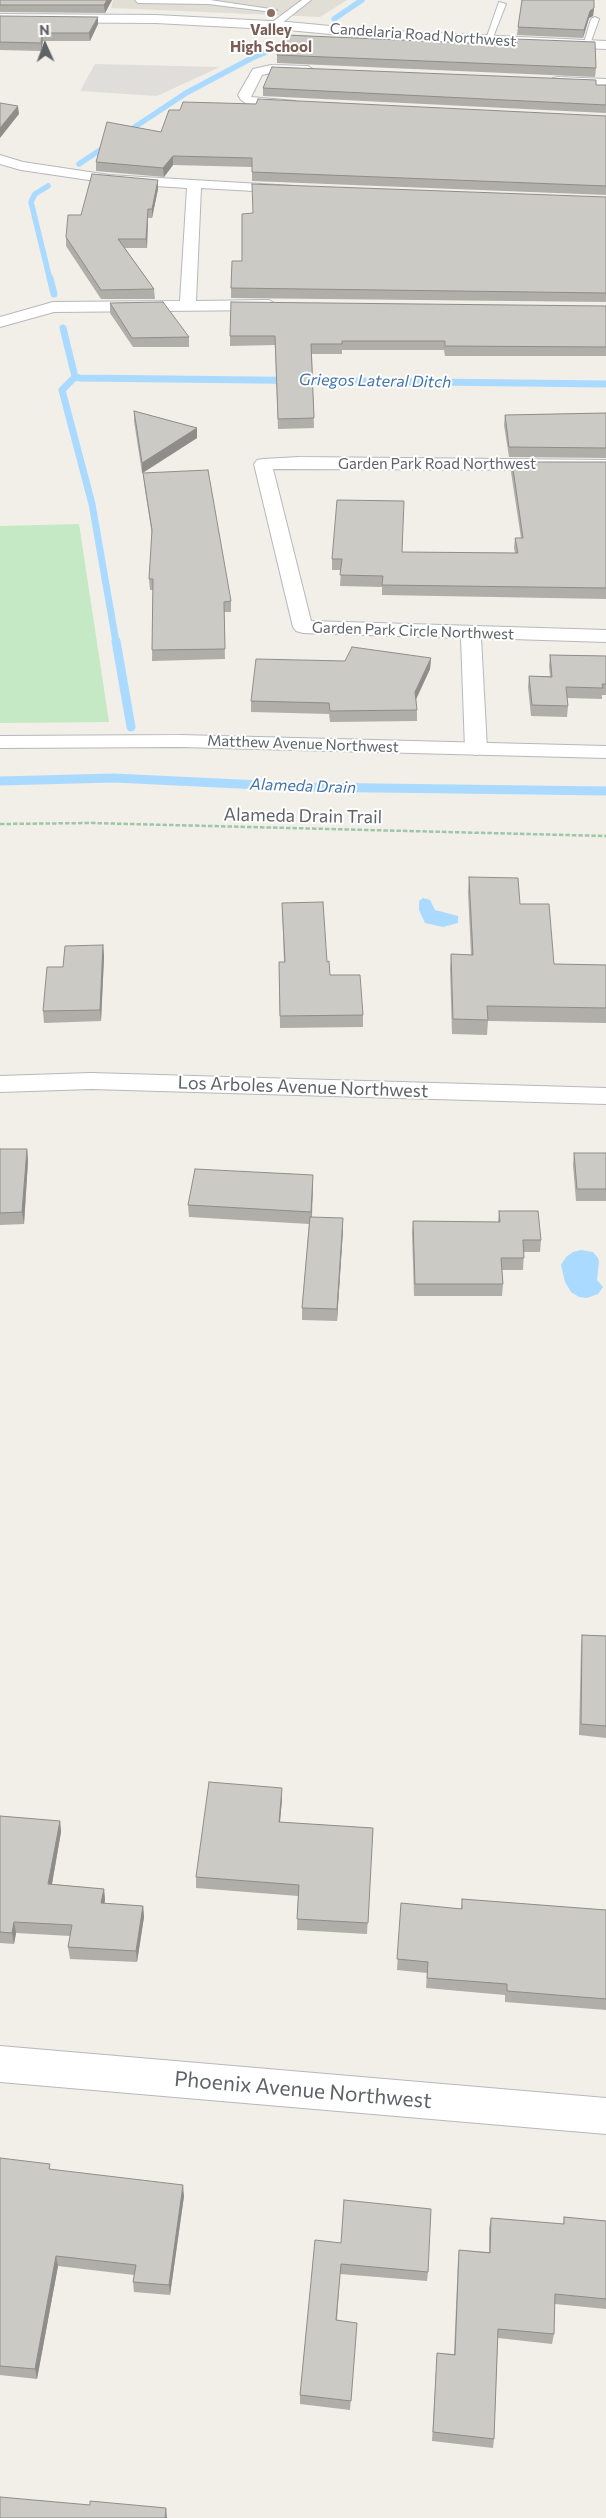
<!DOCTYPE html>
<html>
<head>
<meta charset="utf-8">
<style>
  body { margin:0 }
  #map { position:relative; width:606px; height:2518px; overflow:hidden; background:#f1efe8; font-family:Commissioner,sans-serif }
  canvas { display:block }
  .north { position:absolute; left:20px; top:20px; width:50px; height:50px; -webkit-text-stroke:4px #fff; paint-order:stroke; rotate:358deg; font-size:14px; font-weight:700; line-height:20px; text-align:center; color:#5f6368 }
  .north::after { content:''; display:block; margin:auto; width:18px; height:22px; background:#5f6368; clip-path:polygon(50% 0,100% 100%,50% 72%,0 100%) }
</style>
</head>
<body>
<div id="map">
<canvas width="606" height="2518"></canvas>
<div class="north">N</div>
</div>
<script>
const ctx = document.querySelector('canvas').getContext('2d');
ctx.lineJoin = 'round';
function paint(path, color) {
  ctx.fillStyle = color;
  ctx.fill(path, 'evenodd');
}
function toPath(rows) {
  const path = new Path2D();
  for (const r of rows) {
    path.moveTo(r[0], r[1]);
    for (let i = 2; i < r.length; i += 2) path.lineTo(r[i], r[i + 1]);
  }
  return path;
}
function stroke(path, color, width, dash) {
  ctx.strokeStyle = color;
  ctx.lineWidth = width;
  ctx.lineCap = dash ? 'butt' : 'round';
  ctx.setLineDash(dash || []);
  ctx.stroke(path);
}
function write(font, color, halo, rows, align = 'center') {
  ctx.font = font + ' Commissioner,sans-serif';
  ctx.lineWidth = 4;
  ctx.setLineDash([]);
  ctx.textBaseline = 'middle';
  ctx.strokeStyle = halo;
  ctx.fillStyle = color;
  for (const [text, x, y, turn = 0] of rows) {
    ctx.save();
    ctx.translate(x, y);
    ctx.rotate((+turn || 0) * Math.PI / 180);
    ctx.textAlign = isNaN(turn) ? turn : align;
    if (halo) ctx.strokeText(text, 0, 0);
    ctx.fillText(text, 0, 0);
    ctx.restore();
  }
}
const industrial = toPath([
  [95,64,220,67,157,96,80,91]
]);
const education = toPath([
  [113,0,347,0,320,17,111,8]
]);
const green = toPath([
  [79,524,109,722,0,723,0,526]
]);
const water = toPath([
  [423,898,430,900,435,910,458,916,458,923,443,927,425,923,419,910,419,901],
  [581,1250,593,1252,598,1258,599,1261,597,1280,603,1287,598,1294,587,1298,579,1297,571,1292,565,1282,561,1265,566,1257,573,1252]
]);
const streamFar2 = toPath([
  [334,19,362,0],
  [79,164,186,93,252,58,295,40],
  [48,186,35,194,31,202,50,280]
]);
const streamFar1 = toPath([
  [50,278,54,294],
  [63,328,75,377,80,378,606,384],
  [75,377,62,390,92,504,116,642]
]);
const stream = toPath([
  [116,641,131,727],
  [0,781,114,778,302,787,606,791]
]);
const path = toPath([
  [0,824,91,823,606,836]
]);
const service = toPath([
  [135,0,210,0,277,10,273,12,208,4,138,3,135,0],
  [302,0,311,0,277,27,271,27,271,23,302,0],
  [499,2,506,4,492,40,485,42,499,2],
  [595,17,599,19,590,44,583,46,591,19,595,17]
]);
const minor = toPath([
  [271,65,308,66,314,70,308,74,271,73,262,75,251,97,295,101,302,105,300,108,247,104,241,100,238,95,253,69,271,65],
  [558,77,606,79,606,87,553,84,552,81,553,78,558,77],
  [0,155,23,162,109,175,294,186,296,189,294,192,289,193,201,188,196,301,269,300,277,305,269,310,54,312,0,327,0,317,53,302,180,301,187,188,109,183,21,170,0,164,0,155],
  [299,457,606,460,606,470,273,469,311,621,606,630,606,642,481,638,487,749,483,753,476,755,469,753,465,749,461,638,303,633,296,631,293,627,254,464,257,460,263,459,299,457],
  [91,1073,606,1088,606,1104,91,1089,0,1092,0,1076,91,1073],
  [0,2046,606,2098,606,2134,0,2082,0,2046]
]);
const tertiary = toPath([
  [180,735,606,746,606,758,180,747,0,748,0,736,180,735]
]);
const secondary = toPath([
  [0,14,156,15,288,22,372,30,606,41,606,49,372,38,288,30,156,23,0,22,0,14]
]);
const wall = toPath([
  [0,0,112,0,105,13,0,12],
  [594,8,593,16,589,18,583,38,517,35,518,27],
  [0,16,98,24,90,41,43,41,41,51,0,50],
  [515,45,596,68,595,77,277,63,277,55],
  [596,85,606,85,606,113,263,96,263,88],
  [606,116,606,195,252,181,252,167,173,165,164,177,96,171,96,162,161,132],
  [158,180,158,189,152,218,148,218,147,248,125,248,154,289,155,299,101,299,66,246,66,237,81,215],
  [606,197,606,302,231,298,231,288,242,261],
  [110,303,189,337,189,347,133,347,110,313],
  [606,306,606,356,445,356,444,350,342,350,342,354,312,354,314,428,278,429,275,345,230,346,230,336],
  [134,411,197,428,197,438,143,473,231,601,231,612,224,612,225,659,152,661,153,590,150,590,149,579,152,535,144,483,143,473,142,473,134,421],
  [606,413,606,458,509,457,504,425,505,415],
  [512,462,606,462,606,599,382,595,382,587,340,586,341,570,332,570,332,559,402,552,515,553,514,548,515,538,521,538,511,472],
  [550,655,606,656,606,695,602,695,602,699,567,698,568,706,567,717,531,716,528,687,529,676,550,676,549,666],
  [431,658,430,669,416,700,417,710,417,721,330,722,329,714,251,712,251,701,345,661],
  [469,877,520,904,554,964,606,965,606,1023,488,1021,487,1035,452,1034,450,969,451,954,471,955,468,892],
  [282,903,327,962,330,975,363,1015,363,1027,280,1028,279,962,284,962],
  [103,945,104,957,101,1021,44,1023,43,1011,63,967],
  [0,1149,27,1149,28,1161,24,1224,0,1225],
  [574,1153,606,1153,606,1201,576,1201,573,1165],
  [313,1186,312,1217,343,1230,337,1321,302,1320,302,1308,309,1224,189,1217,188,1205],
  [499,1211,541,1240,540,1252,524,1252,523,1270,502,1270,503,1284,502,1296,414,1296,412,1233,413,1221,498,1222],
  [582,1635,606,1636,606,1738,579,1735,581,1646],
  [282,1799,280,1822,373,1828,367,1934,297,1930,298,1896,196,1888,196,1877],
  [0,1816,60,1821,61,1832,52,1884,104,1889,105,1900,104,1903,143,1906,144,1917,137,1962,70,1959,68,1947,71,1936,16,1933,14,1944,0,1943],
  [462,1899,606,1910,606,2010,505,2002,505,1995,426,1988,427,1973,397,1970,401,1903,461,1909],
  [0,2158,51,2169,184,2196,170,2295,134,2292,133,2282,134,2275,58,2266,37,2379,0,2375],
  [564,2217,606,2221,606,2309,555,2304,554,2334,552,2344,498,2338,494,2439,493,2448,432,2441,437,2353,454,2354,458,2260,459,2250,489,2252,489,2228,491,2218,563,2224],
  [315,2240,428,2272,427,2281,340,2274,337,2320,356,2332,350,2410,300,2404,300,2395]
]);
const shadedWall = toPath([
  [107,0,112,0,105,13,104,5],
  [594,8,593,16,589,18,583,38,584,30,590,11],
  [98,17,98,24,90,41,89,33],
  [42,33,43,41,41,51,41,43],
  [18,106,19,114,0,138,0,128],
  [173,156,173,165,164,177,163,168],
  [158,180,158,189,152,218,152,209],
  [148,209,148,218,147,248,146,239],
  [197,428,197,438,142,473,142,463],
  [431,658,430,669,414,703,415,692],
  [103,945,104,957,101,1021,100,1010],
  [27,1149,28,1161,24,1224,22,1212],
  [313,1175,313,1186,311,1224,311,1212],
  [343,1218,343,1230,337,1321,337,1309],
  [282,1788,282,1799,279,1833,279,1822],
  [60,1821,61,1832,50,1895,48,1884],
  [104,1889,105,1900,103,1914,101,1903],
  [143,1906,144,1917,137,1962,136,1951],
  [14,1922,16,1933,14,1944,12,1933],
  [183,2185,184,2196,170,2295,169,2285],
  [56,2256,58,2266,37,2379,35,2369],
  [166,2508,167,2518,165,2518]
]);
const building = toPath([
  [0,0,107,0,104,5,0,5,0,0],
  [522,0,594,0,594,8,590,11,584,30,518,27,522,0],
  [0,16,98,17,89,33,42,33,41,43,0,42,0,16],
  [286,35,515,45,516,39,595,42,596,68,277,55,286,35],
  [272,67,596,80,596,85,606,85,606,105,263,88,272,67],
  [258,99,606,116,606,186,252,172,252,158,173,156,163,168,96,162,107,122,161,132,169,110,180,110,183,102,256,104,258,99],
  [0,103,18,106,0,128,0,103],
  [92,174,158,180,152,209,148,209,146,239,118,239,154,289,101,290,66,237,68,215,81,215,92,174],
  [252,184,606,197,606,293,231,288,232,261,242,261,242,214,253,213,252,184],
  [163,302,189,337,132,338,110,303,163,302],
  [231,302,606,306,606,347,445,346,445,341,342,341,342,344,311,344,314,418,278,419,275,336,230,336,231,302],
  [134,411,197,428,142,463,134,411],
  [606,413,606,448,509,447,505,415,606,413],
  [512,462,606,462,606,588,382,585,383,576,340,575,342,559,332,559,337,500,404,501,402,552,518,553,515,538,523,538,512,462],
  [208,470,231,601,224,602,225,649,152,650,153,579,149,579,152,530,143,473,208,470],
  [352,647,431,658,415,692,417,710,330,711,329,703,251,701,256,659,345,661,352,647],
  [550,655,606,656,606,684,602,684,603,688,566,687,568,706,532,705,529,676,552,677,550,655],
  [469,877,518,878,520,904,549,904,554,964,606,965,606,1008,487,1006,488,1020,453,1019,451,954,473,955,469,877],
  [323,902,327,962,329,961,330,975,360,975,363,1015,280,1016,279,962,285,962,282,903,323,902],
  [103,945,100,1010,43,1011,47,967,63,967,65,946,103,945],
  [0,1149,27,1149,22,1212,0,1213,0,1149],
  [574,1153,606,1153,606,1189,577,1189,574,1153],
  [195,1169,313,1175,311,1212,188,1205,195,1169],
  [499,1211,538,1211,541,1240,523,1240,524,1258,501,1258,503,1284,415,1284,413,1221,500,1222,499,1211],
  [310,1217,343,1218,337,1309,302,1308,310,1217],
  [582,1635,606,1636,606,1726,581,1724,582,1635],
  [209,1782,282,1788,279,1822,373,1828,368,1923,297,1919,299,1885,196,1877,209,1782],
  [0,1816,60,1821,48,1884,104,1889,101,1903,143,1906,136,1951,68,1947,72,1925,14,1922,12,1933,0,1932,0,1816],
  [462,1899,606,1910,606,1999,507,1991,507,1984,427,1978,428,1962,397,1959,401,1903,462,1909,462,1899],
  [0,2158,50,2164,49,2169,183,2185,169,2285,133,2282,136,2265,56,2256,35,2369,0,2366,0,2158],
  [344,2200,431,2209,428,2272,341,2264,336,2320,357,2323,351,2401,300,2395,315,2240,341,2243,344,2200],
  [564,2217,606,2221,606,2299,555,2294,554,2334,498,2329,494,2439,433,2432,437,2353,455,2355,459,2250,490,2253,491,2218,564,2224,564,2217],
  [0,2497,90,2505,90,2501,166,2508,165,2518,0,2518,0,2497]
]);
const markers = [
  [271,13,5,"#8d6e63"]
];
const farEducationnames = [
  ["Valley",271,30],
  ["High School",271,47]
];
const farStreetnames = [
  ["Candelaria Road Northwest",423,35,4],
  ["Garden Park Road Northwest",437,464],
  ["Garden Park Circle Northwest",413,631,2],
  ["Matthew Avenue Northwest",303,744,2]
];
const farWaternames = [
  ["Griegos Lateral Ditch",375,381,1],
  ["Alameda Drain",303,786,2]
];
const streetNames = [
  ["Alameda Drain Trail",303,816,1],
  ["Los Arboles Avenue Northwest",303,1087,2]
];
const nearStreetnames = [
  ["Phoenix Avenue Northwest",303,2090,5]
];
paint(industrial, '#e0deda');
paint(education, '#e1ded6');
paint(green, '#c5e8c5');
paint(water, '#aadaff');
stroke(streamFar2, '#aadaff', 5.5);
stroke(streamFar1, '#aadaff', 7);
stroke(stream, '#aadaff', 9);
stroke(service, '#b5b8bc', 2);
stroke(minor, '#b5b8bc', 2);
stroke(tertiary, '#b5b8bc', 2);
stroke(secondary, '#b6babf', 2);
stroke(path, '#9cc7a9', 2.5, [4.5, 2]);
paint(service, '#fff');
paint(minor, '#fff');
paint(tertiary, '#fff');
paint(secondary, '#fff');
paint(wall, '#afaea9');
paint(shadedWall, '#8f8d8a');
paint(building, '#cccac5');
stroke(building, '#8f8d8a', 1);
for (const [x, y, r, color] of markers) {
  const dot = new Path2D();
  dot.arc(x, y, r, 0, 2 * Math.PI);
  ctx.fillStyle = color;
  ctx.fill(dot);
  stroke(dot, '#fff', 2);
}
write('bold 15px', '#785e54', '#fff', farEducationnames);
write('15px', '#5f6368', '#fff', farStreetnames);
write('italic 16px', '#4174aa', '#fff', farWaternames);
write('18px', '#5f6368', '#fff', streetNames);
write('21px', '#5f6368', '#fff', nearStreetnames);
</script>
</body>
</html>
